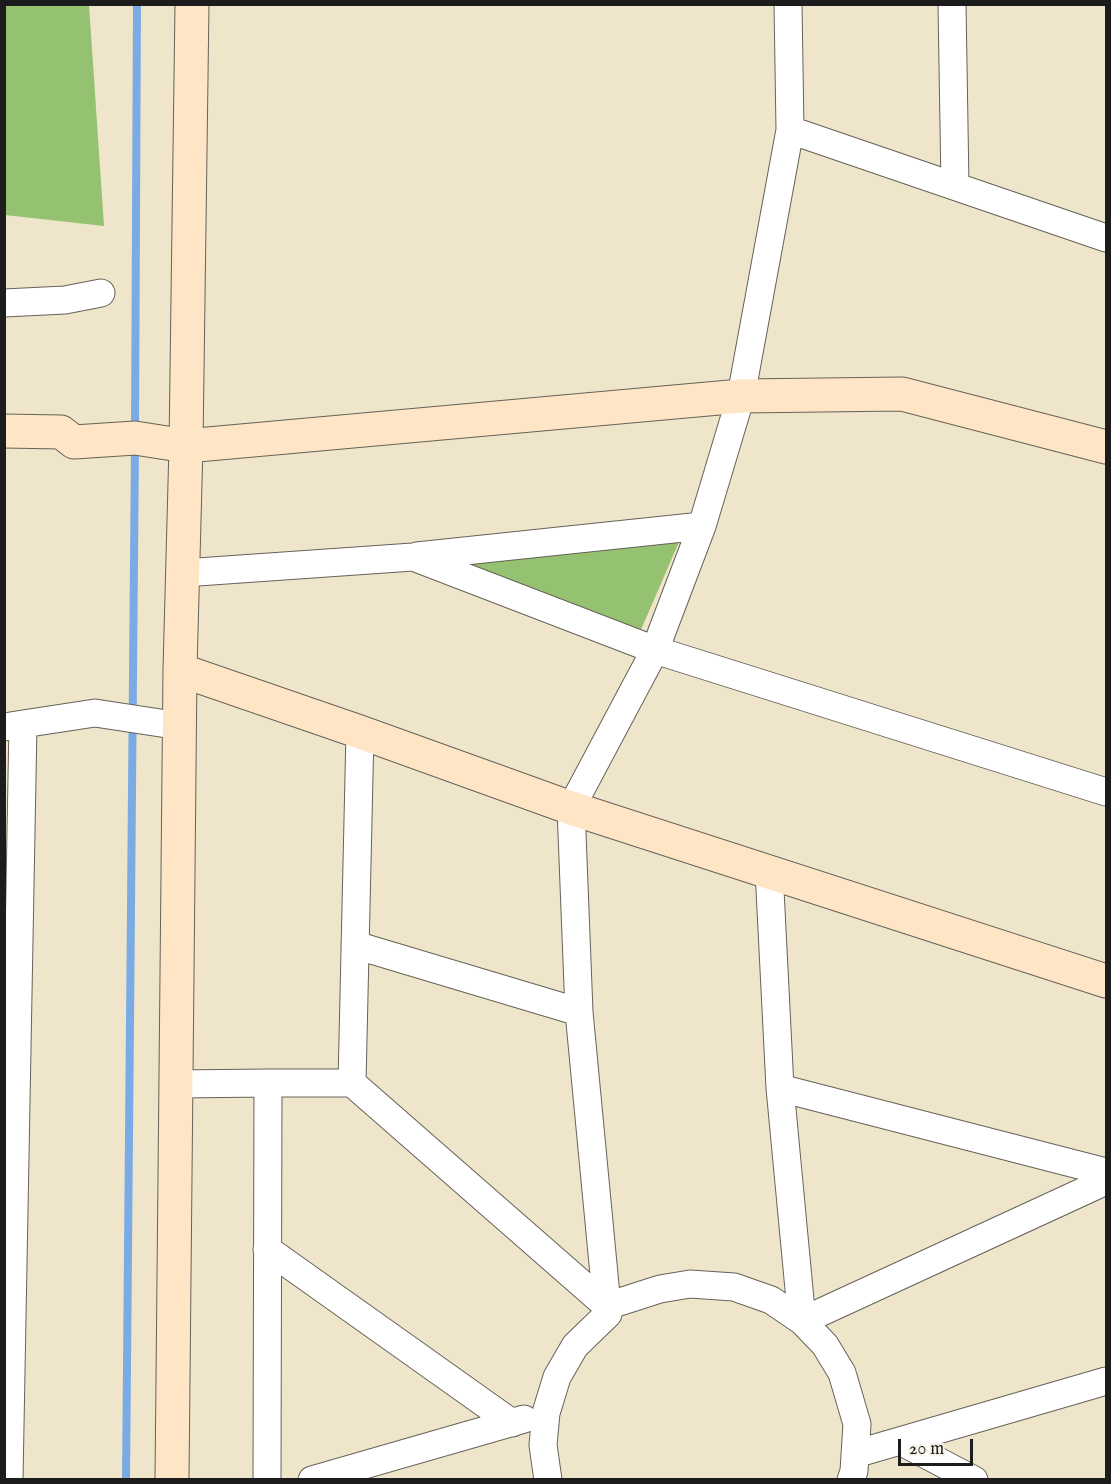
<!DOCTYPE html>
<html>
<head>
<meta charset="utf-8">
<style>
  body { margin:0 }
  #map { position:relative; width:1111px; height:1484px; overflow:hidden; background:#efe5ca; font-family:"IM FELL English",serif }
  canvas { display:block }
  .frame { position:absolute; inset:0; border:6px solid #1c1c1c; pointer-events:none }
  .scale { position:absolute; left:898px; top:1439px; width:75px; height:27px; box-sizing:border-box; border:3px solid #1c1c1c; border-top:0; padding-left:8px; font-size:18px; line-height:21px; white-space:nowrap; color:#1c1c1c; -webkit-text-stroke:4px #f7f3e8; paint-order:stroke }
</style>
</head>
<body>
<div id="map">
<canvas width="1111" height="1484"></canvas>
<div class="frame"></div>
<div class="scale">20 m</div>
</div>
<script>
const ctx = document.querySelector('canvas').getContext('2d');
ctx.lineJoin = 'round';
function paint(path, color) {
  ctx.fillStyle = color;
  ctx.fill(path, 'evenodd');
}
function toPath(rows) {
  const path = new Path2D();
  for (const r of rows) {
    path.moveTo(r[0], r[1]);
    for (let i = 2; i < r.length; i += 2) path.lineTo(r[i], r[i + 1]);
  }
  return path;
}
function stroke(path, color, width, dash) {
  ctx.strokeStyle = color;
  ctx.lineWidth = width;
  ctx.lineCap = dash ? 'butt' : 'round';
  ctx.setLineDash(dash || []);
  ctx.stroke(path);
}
const green = toPath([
  [5,4,89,5,104,226,5,215],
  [679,542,640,632,462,564]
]);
const stream = toPath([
  [135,431,137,4],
  [126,1480,135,446]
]);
const street = toPath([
  [788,4,790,130],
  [952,4,955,186],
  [4,303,65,300,101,293],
  [417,556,702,526],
  [183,573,413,557,655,650,702,526,741,396,790,130,1106,238],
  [23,724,95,713,180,726],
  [4,727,23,724,9,1480],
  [360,732,352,1083,607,1306],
  [769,870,780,1088],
  [355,945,579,1012],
  [175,1084,268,1083],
  [1106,1172,780,1088,802,1321,1106,1181],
  [267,1249,512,1423],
  [607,1306,579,1012,571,808,655,650,1106,792],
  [900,1441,974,1480],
  [855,1454,1106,1381],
  [267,1480,268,1083,352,1083],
  [312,1480,524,1419],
  [548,1480,543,1445,546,1413,557,1377,575,1346,608,1314,607,1306,660,1289,690,1284,734,1287,771,1300,802,1321,825,1345,842,1373,857,1424,854,1471,851,1480]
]);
const secondary = toPath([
  [4,431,61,432,74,442,135,438,186,446,741,396,902,394,1106,447],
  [180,670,360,732,571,808,1106,981],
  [172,1480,180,670,186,446,192,4]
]);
paint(green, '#95c270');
stroke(stream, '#7babe5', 8);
stroke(street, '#666259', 29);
stroke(secondary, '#666259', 35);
stroke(street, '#fff', 27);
stroke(secondary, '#fde5c5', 33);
</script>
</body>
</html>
